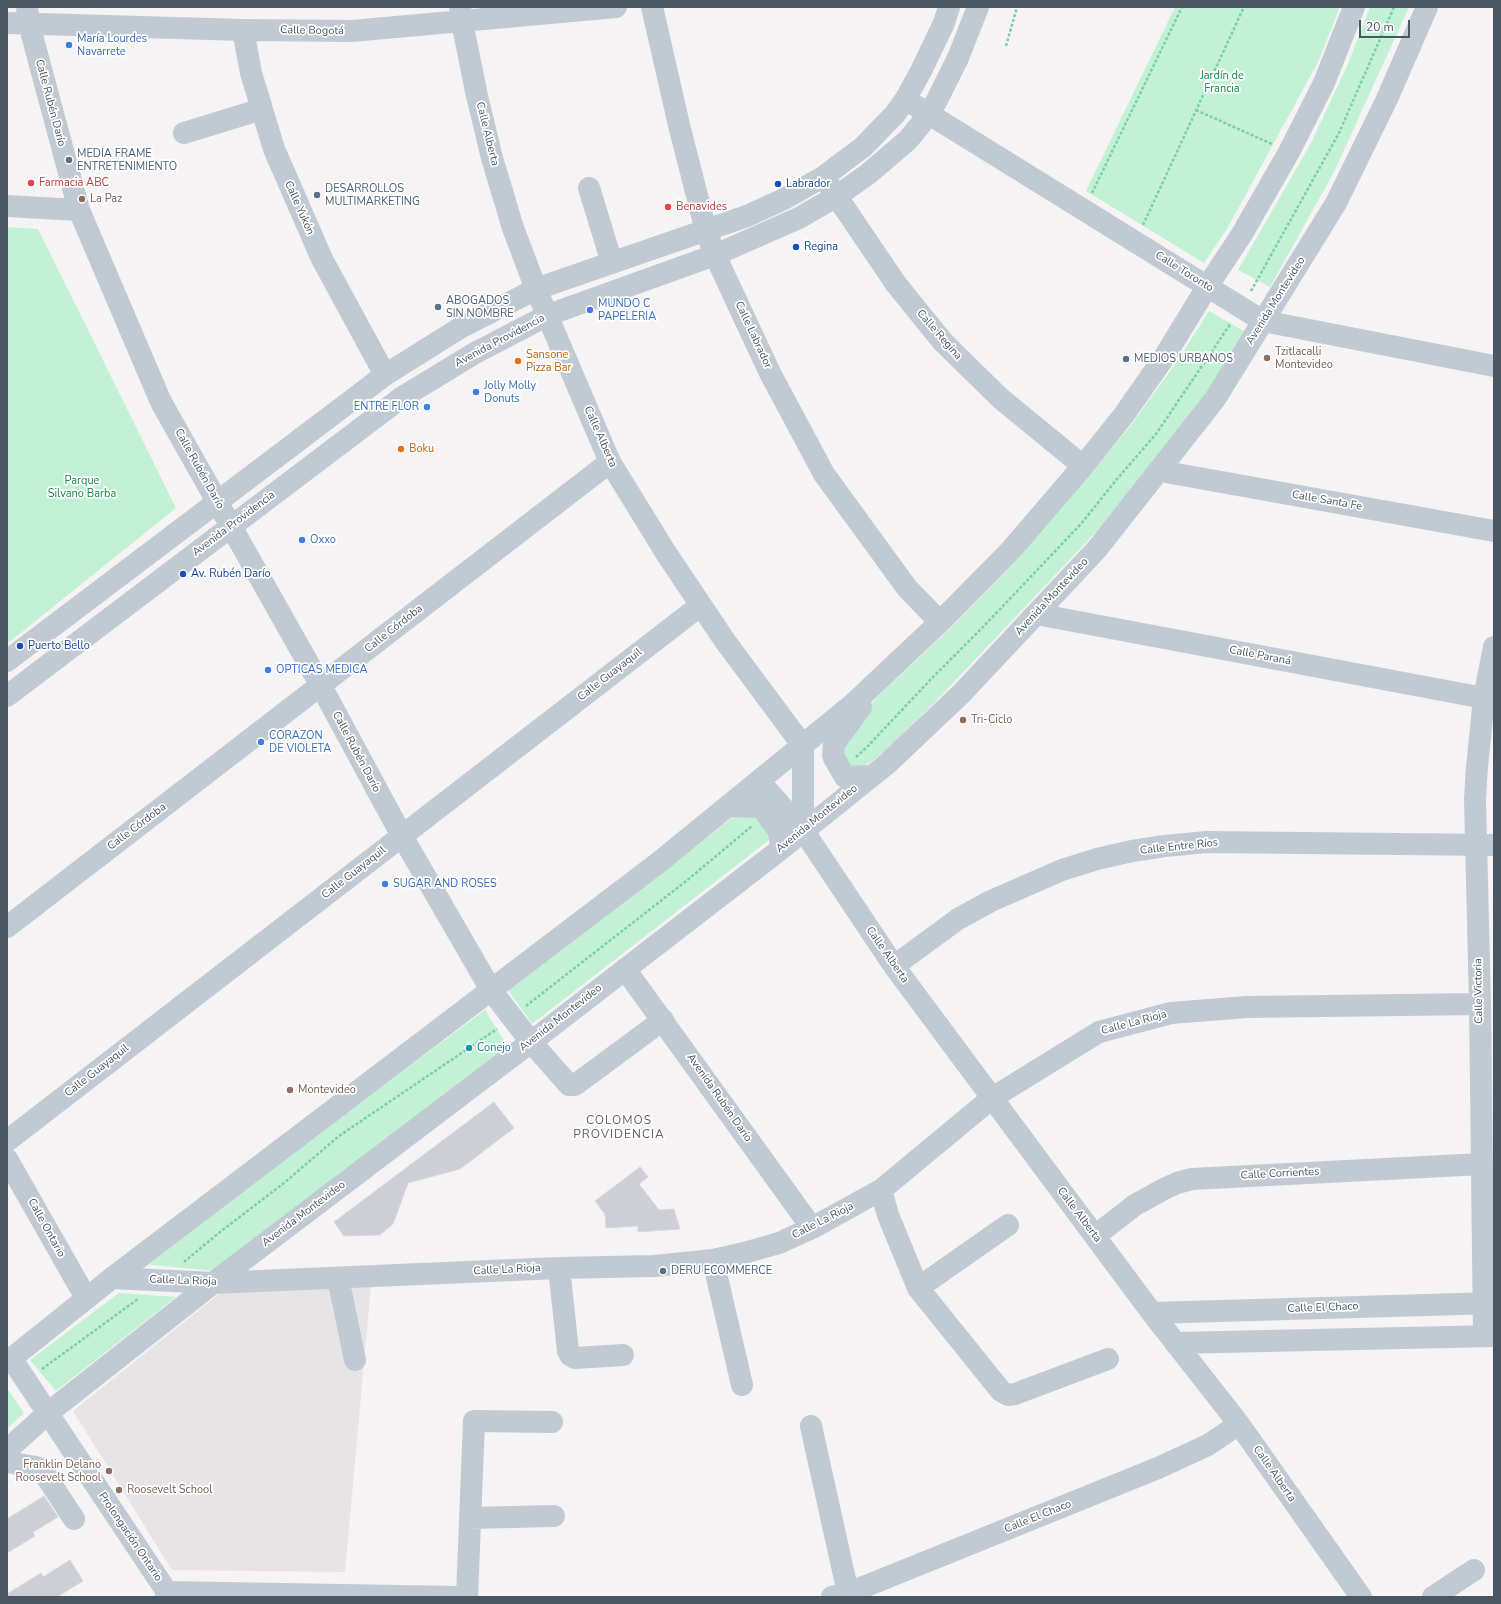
<!DOCTYPE html>
<html>
<head>
<meta charset="utf-8">
<style>
  body { margin:0 }
  #map { position:relative; width:1501px; height:1604px; overflow:hidden; background:#f5f3f3; font-family:"Nunito Sans",sans-serif }
  canvas { display:block }
  .frame { position:absolute; inset:0; border:8px solid #4a5661; pointer-events:none }
  .scale { position:absolute; left:1359px; top:20px; width:51px; height:18px; box-sizing:border-box; border:2px solid #4a5661; border-top:0; padding-left:5px; font-size:12px; line-height:14px; white-space:nowrap; color:#4a5661; -webkit-text-stroke:3px #fff; paint-order:stroke }
</style>
</head>
<body>
<div id="map">
<canvas width="1501" height="1604"></canvas>
<div class="frame"></div>
<div class="scale">20 m</div>
</div>
<script>
const ctx = document.querySelector('canvas').getContext('2d');
ctx.lineJoin = 'round';
function paint(path, color) {
  ctx.fillStyle = color;
  ctx.fill(path, 'evenodd');
}
function toPath(rows) {
  const path = new Path2D();
  for (const r of rows) {
    path.moveTo(r[0], r[1]);
    for (let i = 2; i < r.length; i += 2) path.lineTo(r[i], r[i + 1]);
  }
  return path;
}
function stroke(path, color, width, dash) {
  ctx.strokeStyle = color;
  ctx.lineWidth = width;
  ctx.lineCap = dash ? 'butt' : 'round';
  ctx.setLineDash(dash || []);
  ctx.stroke(path);
}
function write(font, color, halo, rows, align = 'center') {
  ctx.font = font + ' "Nunito Sans",sans-serif';
  ctx.lineWidth = 3.5;
  ctx.setLineDash([]);
  ctx.textBaseline = 'middle';
  ctx.strokeStyle = halo;
  ctx.fillStyle = color;
  for (const [text, x, y, turn = 0] of rows) {
    ctx.save();
    ctx.translate(x, y);
    ctx.rotate((+turn || 0) * Math.PI / 180);
    ctx.textAlign = isNaN(turn) ? turn : align;
    if (halo) ctx.strokeText(text, 0, 0);
    ctx.fillText(text, 0, 0);
    ctx.restore();
  }
}
const education = toPath([
  [371,1285,345,1572,172,1570,73,1411,224,1290]
]);
const green = toPath([
  [1175,7,1340,7,1318,62,1227,229,1204,263,1086,191],
  [1370,7,1409,7,1334,172,1270,287,1238,270,1310,145,1348,64],
  [7,227,38,229,176,508,7,644],
  [1209,311,1249,334,1216,385,1110,517,936,701,888,749,852,776,836,745,880,694,951,628,1015,562,1131,425,1176,363],
  [741,811,755,811,778,833,532,1024,508,990],
  [485,1010,509,1049,214,1271,143,1264],
  [119,1293,176,1297,56,1391,30,1360],
  [7,1388,24,1413,7,1429]
]);
const building = toPath([
  [494,1102,514,1128,460,1169,408,1183,393,1224,380,1235,344,1236,334,1222,494,1102],
  [640,1167,648,1177,639,1184,659,1210,674,1209,680,1229,638,1232,638,1226,606,1228,605,1214,595,1201,640,1167],
  [44,1496,58,1517,33,1532,35,1536,7,1553,7,1519,44,1496],
  [70,1560,83,1581,57,1597,7,1597,7,1594,41,1573,43,1577,70,1560]
]);
const path = toPath([
  [1006,46,1017,7],
  [1196,110,1272,144],
  [1092,193,1182,7],
  [1143,225,1244,7],
  [1251,291,1339,133,1394,7],
  [856,757,868,746,932,678,982,628,1081,524,1117,479,1156,434,1231,323],
  [526,1006,685,882,752,826],
  [184,1262,220,1232,284,1183,339,1136,497,1029],
  [42,1369,138,1299]
]);
const minor = toPath([
  [27,7,29,24,79,210,161,402,321,686,402,836,491,990,531,1042,569,1085,575,1085,663,1020],
  [460,7,462,22,477,96,492,158,513,228,536,289,610,462,666,553,725,641,803,746,803,830],
  [652,7,679,125,706,231,715,255,770,373,824,474,907,588,940,622],
  [7,23,243,30,352,31,616,7],
  [243,30,251,73,274,149,322,259,385,375],
  [916,106,1263,321,1494,366],
  [184,133,262,109],
  [829,185,896,284,943,342,1000,398,1083,466],
  [589,188,612,263],
  [7,206,79,210],
  [1160,471,1494,531],
  [1036,614,1484,698],
  [7,661,385,375,460,328,536,289,747,216,784,199,823,177,863,147,895,114,905,100,921,71,944,23,949,7],
  [7,696,401,398,475,353,548,315,715,255,799,218,837,196,868,174,908,140,929,114,937,100,958,58,978,7],
  [861,707,834,744,833,755,834,758,845,777,871,776],
  [759,781,803,830,894,966,1152,1313,1239,1424,1361,1597],
  [729,806,761,807,779,831,781,849],
  [7,927,610,462],
  [894,966,958,919,991,901,1062,870,1097,859,1132,851,1165,846,1206,842,1494,845],
  [625,969,812,1228],
  [7,1141,701,605],
  [7,1159,86,1298],
  [881,1190,888,1215,918,1288,1001,1391,1008,1395,1015,1394,1108,1359],
  [1095,1236,1135,1205,1164,1189,1177,1183,1192,1179,1482,1164],
  [713,1260,742,1385],
  [559,1268,568,1351,570,1355,575,1358,623,1355],
  [112,1278,213,1283,559,1268,654,1266,713,1260,744,1253,779,1243,812,1228,881,1190,992,1098,1099,1032,1171,1013,1247,1007,1480,1004],
  [338,1278,355,1360],
  [918,1288,1008,1225],
  [1152,1313,1494,1303],
  [1484,1336,1480,1004,1475,799,1477,767,1484,698,1494,647],
  [1175,1343,1494,1336],
  [11,1358,167,1592,166,1597],
  [7,1362,112,1278,658,863,853,704,940,622,1011,550,1083,466,1123,416,1163,359,1207,287,1242,234,1289,152,1324,83,1354,7],
  [811,1426,848,1593],
  [7,1450,48,1413,213,1283,531,1042,781,849,887,764,961,694,1097,549,1215,399,1336,203,1387,99,1427,7],
  [7,1462,36,1467,42,1470,74,1519],
  [470,1518,554,1516],
  [167,1592,458,1597],
  [467,1597,474,1421,552,1422],
  [832,1597,848,1593,876,1582,1158,1468,1208,1445,1239,1424],
  [1433,1597,1474,1570]
]);
const markers = [
  [69,45,4,"#3f7fe0"],
  [69,160,4,"#5c6f8a"],
  [31,183,4,"#e0444e"],
  [778,184,4,"#1a4fb4"],
  [317,195,4,"#5c6f8a"],
  [82,199,4,"#8d6e63"],
  [668,207,4,"#e0444e"],
  [796,247,4,"#1a4fb4"],
  [438,307,4,"#5c6f8a"],
  [590,310,4,"#3f7fe0"],
  [1267,358,4,"#8d6e63"],
  [1126,359,4,"#5c6f8a"],
  [518,361,4,"#e8710a"],
  [476,392,4,"#3f7fe0"],
  [427,407,4,"#3f7fe0"],
  [401,449,4,"#e8710a"],
  [302,540,4,"#3f7fe0"],
  [183,574,4,"#1a4fb4"],
  [20,646,4,"#1a4fb4"],
  [268,670,4,"#3f7fe0"],
  [963,720,4,"#8d6e63"],
  [261,742,4,"#3f7fe0"],
  [385,884,4,"#3f7fe0"],
  [469,1048,4,"#0f9aa8"],
  [290,1090,4,"#8d6e63"],
  [663,1271,4,"#5c6f8a"],
  [109,1471,4,"#8d6e63"],
  [119,1490,4,"#8d6e63"]
];
const streetNames = [
  ["Calle Bogotá",312,31,1],
  ["Calle Rubén Darío",50,103,75],
  ["Calle Alberta",487,134,76],
  ["Calle Yukón",299,208,66],
  ["Calle Toronto",1184,272,32],
  ["Avenida Montevideo",1276,301,-58],
  ["Calle Labrador",753,335,65],
  ["Calle Regina",939,335,49],
  ["Avenida Providencia",500,341,-28],
  ["Calle Alberta",600,437,66],
  ["Calle Rubén Darío",199,469,61],
  ["Calle Santa Fe",1327,501,10],
  ["Avenida Providencia",234,524,-37],
  ["Avenida Montevideo",1052,597,-47],
  ["Calle Córdoba",394,629,-38],
  ["Calle Paraná",1260,656,11],
  ["Calle Guayaquil",610,675,-38],
  ["Calle Rubén Darío",356,752,62],
  ["Avenida Montevideo",817,819,-39],
  ["Calle Córdoba",137,827,-37],
  ["Calle Entre Ríos",1179,847,-6],
  ["Calle Guayaquil",354,873,-38],
  ["Calle Alberta",887,955,55],
  ["Calle Victoria",1479,991,-91],
  ["Avenida Montevideo",561,1018,-38],
  ["Calle La Rioja",1134,1023,-15],
  ["Calle Guayaquil",97,1071,-38],
  ["Avenida Rubén Darío",719,1098,55],
  ["Calle Corrientes",1280,1174,-3],
  ["Avenida Montevideo",304,1214,-37],
  ["Calle Alberta",1079,1215,53],
  ["Calle La Rioja",823,1221,-27],
  ["Calle Ontario",46,1228,61],
  ["Calle La Rioja",507,1270,-3],
  ["Calle La Rioja",183,1281,2],
  ["Calle El Chaco",1323,1308,-2],
  ["Calle Alberta",1274,1474,55],
  ["Calle El Chaco",1038,1517,-22],
  ["Prolongación Ontario",130,1537,56]
];
const shopNames = [
  ["María Lourdes",77,39],
  ["Navarrete",77,52],
  ["MUNDO C",598,304],
  ["PAPELERIA",598,317],
  ["Jolly Molly",484,386],
  ["Donuts",484,399],
  ["ENTRE FLOR",419,407,"right"],
  ["Oxxo",310,540],
  ["OPTICAS MEDICA",276,670],
  ["CORAZON",269,736],
  ["DE VIOLETA",269,749],
  ["SUGAR AND ROSES",393,884]
];
const parkNames = [
  ["Jardín de",1222,76],
  ["Francia",1222,89],
  ["Parque",82,481],
  ["Silvano Barba",82,494]
];
const serviceNames = [
  ["MEDIA FRAME",77,154],
  ["ENTRETENIMIENTO",77,167],
  ["DESARROLLOS",325,189],
  ["MULTIMARKETING",325,202],
  ["ABOGADOS",446,301],
  ["SIN NOMBRE",446,314],
  ["MEDIOS URBANOS",1134,359],
  ["DERU ECOMMERCE",671,1271]
];
const healthNames = [
  ["Farmacia ABC",39,183],
  ["Benavides",676,207]
];
const transitNames = [
  ["Labrador",786,184],
  ["Regina",804,247],
  ["Av. Rubén Darío",191,574],
  ["Puerto Bello",28,646]
];
const educationNames = [
  ["La Paz",90,199],
  ["Tzitlacalli",1275,352],
  ["Montevideo",1275,365],
  ["Tri-Ciclo",971,720],
  ["Montevideo",298,1090],
  ["Franklin Delano",101,1465,"right"],
  ["Roosevelt School",101,1478,"right"],
  ["Roosevelt School",127,1490]
];
const foodNames = [
  ["Sansone",526,355],
  ["Pizza Bar",526,368],
  ["Boku",409,449]
];
const cultureNames = [
  ["Conejo",477,1048]
];
const neighbourhoodNames = [
  ["COLOMOS",619,1121],
  ["PROVIDENCIA",619,1135]
];
paint(education, '#e6e4e5');
paint(green, '#c3f1d5');
paint(building, '#cdcfd5');
stroke(building, '#d7d9de', 1);
stroke(path, '#7ad0a6', 2.5, [3, 2]);
stroke(minor, '#c1cad2', 22);
for (const [x, y, r, color] of markers) {
  const dot = new Path2D();
  dot.arc(x, y, r, 0, 2 * Math.PI);
  ctx.fillStyle = color;
  ctx.fill(dot);
  stroke(dot, '#fff', 1.5);
}
write('11px', '#4a5661', '#fff', streetNames);
write('11px', '#366cbe', '#fff', shopNames, 'left');
write('11px', '#17864f', '#fff', parkNames);
write('11px', '#4e5e75', '#fff', serviceNames, 'left');
write('11px', '#be3a42', '#fff', healthNames, 'left');
write('11px', '#164399', '#fff', transitNames, 'left');
write('11px', '#785e54', '#fff', educationNames, 'left');
write('11px', '#c56008', '#fff', foodNames, 'left');
write('11px', '#0d838f', '#fff', cultureNames, 'left');
ctx.letterSpacing = '1px';
write('12px', '#5f6368', '#fff', neighbourhoodNames);
ctx.letterSpacing = '0px';
</script>
</body>
</html>
